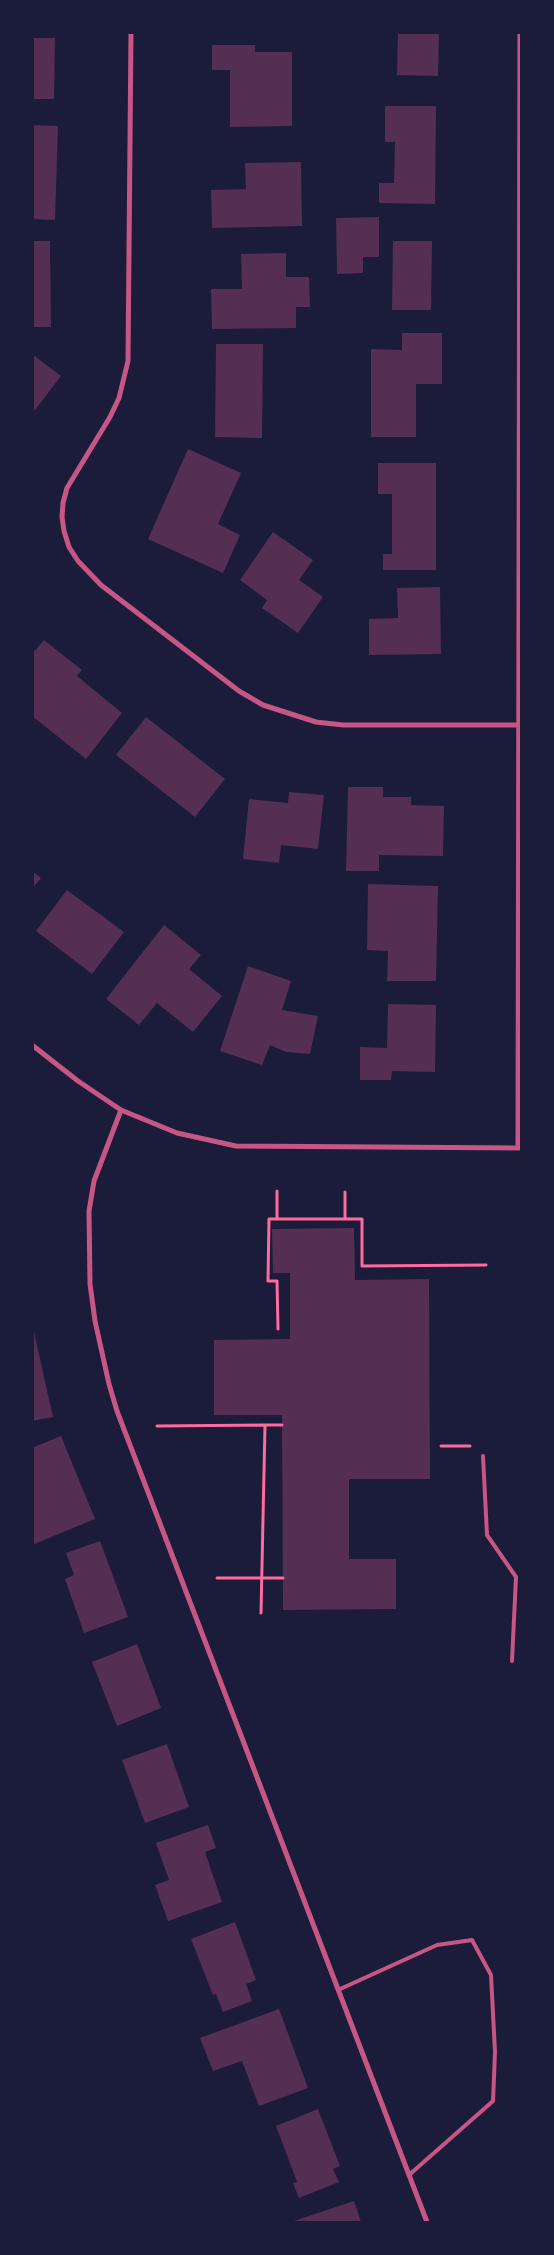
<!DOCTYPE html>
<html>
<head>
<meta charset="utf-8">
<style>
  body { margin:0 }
  #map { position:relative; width:554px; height:2255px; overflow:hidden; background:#1b1b3a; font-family:"Roboto Condensed",sans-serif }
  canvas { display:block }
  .frame { position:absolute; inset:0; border:34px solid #1b1b3a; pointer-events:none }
</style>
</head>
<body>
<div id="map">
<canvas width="554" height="2255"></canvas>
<div class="frame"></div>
</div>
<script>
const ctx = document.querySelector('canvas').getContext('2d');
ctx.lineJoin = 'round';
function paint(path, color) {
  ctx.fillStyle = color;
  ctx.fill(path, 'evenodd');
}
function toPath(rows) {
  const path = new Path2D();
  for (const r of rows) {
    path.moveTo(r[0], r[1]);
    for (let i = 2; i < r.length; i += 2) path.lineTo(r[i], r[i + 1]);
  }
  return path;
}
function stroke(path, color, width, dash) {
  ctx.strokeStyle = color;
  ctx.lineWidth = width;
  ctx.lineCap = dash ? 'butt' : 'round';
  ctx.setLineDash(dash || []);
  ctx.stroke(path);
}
const building = toPath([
  [398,32,439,32,438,76,397,75],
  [32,38,55,38,54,99,32,99],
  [212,45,255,45,255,52,292,52,292,126,230,127,230,70,212,70],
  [385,106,436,106,435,204,379,203,379,183,394,183,395,142,385,142],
  [32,125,58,126,55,220,32,219],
  [301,162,302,226,212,228,211,190,246,189,245,163],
  [379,217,379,257,363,257,363,273,337,274,336,218],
  [32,241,50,241,51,327,32,327],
  [393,241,432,241,431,310,392,310],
  [286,253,286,277,309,277,310,307,296,307,296,328,212,329,211,289,242,289,241,254],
  [402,333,442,333,442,384,416,384,416,437,371,437,371,349,402,350],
  [216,344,263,344,262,438,215,437],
  [32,354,61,376,32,414],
  [188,449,241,473,218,524,240,535,223,573,148,539],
  [378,463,436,463,436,570,383,570,383,554,392,554,392,494,378,494],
  [273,532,313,560,299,580,323,597,298,633,262,608,267,600,240,580],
  [440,587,441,654,369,655,369,619,398,618,397,588],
  [44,640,82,670,77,676,122,713,86,759,32,716,32,654],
  [146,717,225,779,195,817,116,755],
  [348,787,383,787,383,797,411,797,411,805,444,806,443,856,379,855,379,871,346,871],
  [289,792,324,795,318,849,281,845,279,863,243,859,249,799,288,803],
  [32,871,41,878,32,889],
  [368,884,438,886,436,981,387,981,388,951,367,950],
  [67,890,124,932,92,974,36,931],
  [164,925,201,955,189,969,222,996,193,1032,157,1003,139,1025,106,999],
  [248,966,291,981,282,1010,318,1016,310,1054,286,1052,270,1045,262,1065,220,1051],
  [388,1004,436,1005,435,1072,392,1071,391,1080,360,1080,360,1047,387,1048],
  [354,1228,355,1280,429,1279,430,1479,349,1479,349,1559,396,1559,396,1609,283,1610,282,1415,214,1415,214,1340,290,1339,290,1273,273,1273,272,1229],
  [34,1332,53,1417,32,1421,32,1333],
  [61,1436,95,1519,32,1545,32,1448],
  [100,1541,128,1617,84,1633,65,1579,74,1575,66,1553],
  [137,1644,161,1708,117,1726,92,1662],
  [167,1744,189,1807,145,1823,122,1760],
  [208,1825,216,1848,205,1852,222,1902,168,1921,155,1885,169,1880,156,1843],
  [235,1922,256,1980,246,1984,252,2001,223,2012,216,1994,213,1995,191,1939],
  [279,2009,308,2088,259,2106,242,2061,213,2071,200,2038],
  [318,2109,340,2166,333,2169,339,2182,299,2198,293,2183,297,2182,276,2126],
  [354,2201,361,2222,291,2222]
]);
const path = toPath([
  [277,1191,277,1219],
  [345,1192,345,1219],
  [278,1329,277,1281,268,1281,269,1219,362,1219,362,1266,486,1265],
  [265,1425,282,1425],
  [157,1426,265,1425,261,1613],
  [441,1446,470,1446],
  [217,1578,283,1578]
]);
const service = toPath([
  [483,1456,487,1535,516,1577,512,1661],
  [338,1990,437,1945,472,1940,491,1975,495,2052,493,2101,409,2175]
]);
const minor = toPath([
  [131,32,128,361,119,398,110,417,67,488,63,503,62,517,64,531,69,547,78,561,101,585,239,691,263,705,316,722,343,725,522,725],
  [32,1045,78,1081,121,1110,177,1133,236,1146,522,1148],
  [121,1110,94,1181,89,1211,90,1284,95,1321,109,1384,117,1411,427,2222],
  [518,1148,520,32]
]);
paint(building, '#542f53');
stroke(path, '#ff6b9d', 3);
stroke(service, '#c65784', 4);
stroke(minor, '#c65784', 5);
</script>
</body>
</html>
